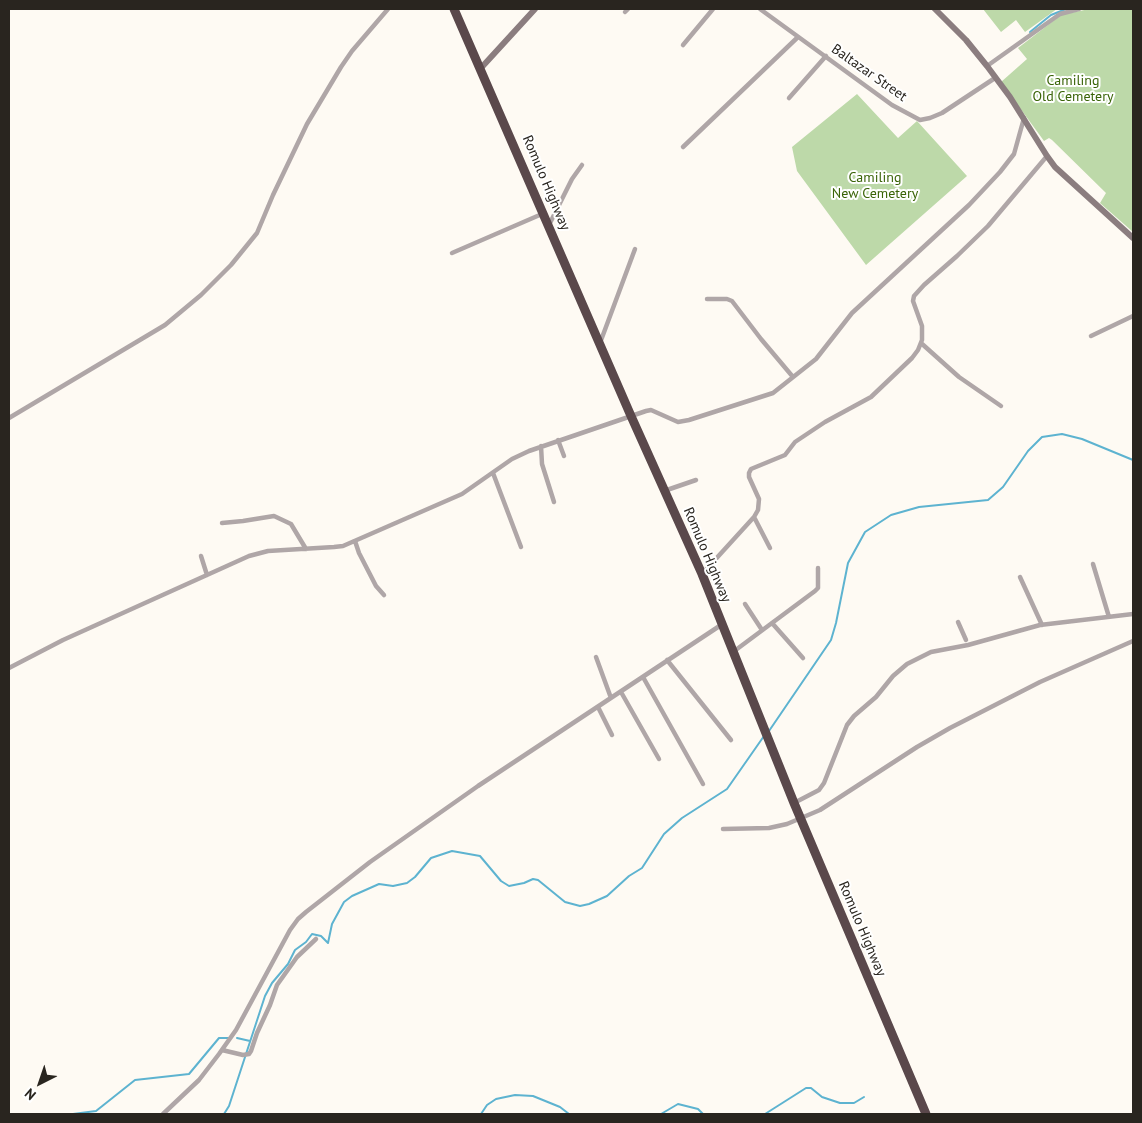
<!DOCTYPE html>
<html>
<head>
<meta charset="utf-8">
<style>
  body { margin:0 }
  #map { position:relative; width:1142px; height:1123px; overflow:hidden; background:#fefaf3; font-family:"PT Sans",sans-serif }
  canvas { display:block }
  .frame { position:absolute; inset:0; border:10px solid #29251f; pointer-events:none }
  .north { position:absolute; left:15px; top:1058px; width:50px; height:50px; -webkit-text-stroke:4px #fff; paint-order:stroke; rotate:221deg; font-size:14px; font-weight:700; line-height:20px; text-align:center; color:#29251f }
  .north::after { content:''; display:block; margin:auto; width:18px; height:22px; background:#29251f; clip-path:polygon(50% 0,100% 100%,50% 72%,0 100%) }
</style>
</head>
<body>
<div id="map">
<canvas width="1142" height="1123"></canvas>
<div class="frame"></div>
<div class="north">N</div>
</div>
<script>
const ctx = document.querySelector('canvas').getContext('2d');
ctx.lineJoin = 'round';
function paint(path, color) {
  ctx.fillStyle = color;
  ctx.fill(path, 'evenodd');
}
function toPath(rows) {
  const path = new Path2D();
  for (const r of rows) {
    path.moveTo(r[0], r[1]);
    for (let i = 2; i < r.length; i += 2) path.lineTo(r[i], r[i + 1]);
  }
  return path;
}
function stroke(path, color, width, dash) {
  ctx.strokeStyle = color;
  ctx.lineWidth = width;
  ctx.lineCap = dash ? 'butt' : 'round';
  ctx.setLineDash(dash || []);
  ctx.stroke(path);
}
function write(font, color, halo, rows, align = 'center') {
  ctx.font = font + ' "PT Sans",sans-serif';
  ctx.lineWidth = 4;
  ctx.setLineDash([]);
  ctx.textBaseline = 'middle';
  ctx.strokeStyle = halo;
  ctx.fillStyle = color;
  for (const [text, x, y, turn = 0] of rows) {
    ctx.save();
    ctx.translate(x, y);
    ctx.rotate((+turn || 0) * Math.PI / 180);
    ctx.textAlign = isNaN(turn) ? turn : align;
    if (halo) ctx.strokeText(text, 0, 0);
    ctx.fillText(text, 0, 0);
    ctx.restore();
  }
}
const green = toPath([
  [983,9,1057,9,1025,32,1016,20,1001,32],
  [1089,9,1133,9,1133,232,1100,203,1106,193,1052,140,1049,138,1044,141,1001,82,1027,59,1018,48,1061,15],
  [857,94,898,138,917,121,967,176,866,265,797,171,792,147]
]);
const stream = toPath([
  [1030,32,1051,15,1066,9],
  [769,731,831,640,836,623,848,563,865,532,891,515,919,507,988,500,1003,487,1028,451,1042,437,1062,434,1082,439,1133,460],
  [237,1038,250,1041],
  [73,1114,96,1111,135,1080,189,1074,219,1038,229,1038],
  [224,1114,229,1106,265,996,272,983,288,964,295,950,306,942,312,934,321,936,328,943,332,924,344,902,352,896,379,884,393,886,407,883,415,877,431,858,452,851,480,856,501,881,509,886,524,883,533,879,538,880,565,902,580,906,589,904,607,896,629,876,642,868,664,834,682,818,727,789,764,736],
  [481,1114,487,1105,496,1099,515,1095,533,1096,560,1107,569,1114],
  [661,1114,678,1104,698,1109,703,1114],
  [765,1114,806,1088,811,1088,822,1097,840,1103,854,1103,864,1097]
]);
const street = toPath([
  [760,9,892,105,920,120,930,118,942,113,995,78],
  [625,12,628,9],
  [683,45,713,9],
  [987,66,1060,14,1079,9],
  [789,98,826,56],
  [683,147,798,37],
  [549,225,572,179,582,165],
  [452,253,542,214],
  [707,299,727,299,732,301,761,339,793,377],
  [1091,336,1133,316],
  [600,343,635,249],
  [921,343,959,377,1001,406],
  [9,418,165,325,201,295,231,265,257,233,273,195,307,124,341,67,352,51,388,9],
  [558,440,564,456],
  [541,446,542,464,554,502],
  [493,473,521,547],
  [664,491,696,480],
  [754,517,770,548],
  [222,523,243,521,274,516,291,524,306,549],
  [355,541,359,553,376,586,384,595],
  [201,556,207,575],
  [1093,564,1109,617],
  [703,573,754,517,758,510,759,499,749,477,749,473,751,469,785,455,795,442,825,422,871,397,912,358,918,350,922,340,922,326,913,301,914,296,924,285,957,256,988,226,1047,156],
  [1020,577,1042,625],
  [745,604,762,630],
  [958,622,966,640],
  [772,623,803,658],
  [733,652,815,591,818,588,818,568],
  [596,657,611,698],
  [667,660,731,740],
  [9,668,63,640,249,556,268,551,334,547,343,546,462,494,512,459,529,451,646,411,651,410,678,422,689,420,773,393,816,359,852,313,969,205,1000,172,1014,154,1024,118],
  [643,677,703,784],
  [621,692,659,759],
  [598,707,612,735],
  [794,803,819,790,824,783,847,725,854,716,876,697,893,676,907,664,931,652,968,645,1040,625,1133,614],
  [723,829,769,828,787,824,820,810,917,747,950,728,1040,682,1133,641],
  [222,1050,243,1055,249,1054,251,1051,257,1033,270,1005,277,985,297,957,316,939],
  [163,1114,199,1080,219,1054,236,1030,290,930,298,919,306,912,370,862,478,786,721,625]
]);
const secondary = toPath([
  [935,9,966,40,987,66,1010,97,1047,156,1055,167,1133,238],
  [481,68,535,9]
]);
const highway = toPath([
  [454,9,631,416,702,574,794,803,926,1114]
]);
const streetNames = [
  ["Baltazar Street",869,73,35],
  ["Romulo Highway",546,183,67],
  ["Romulo Highway",707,555,67],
  ["Romulo Highway",862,929,67]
];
const parkNames = [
  ["Camiling",1073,81],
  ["Old Cemetery",1073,97],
  ["Camiling",875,178],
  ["New Cemetery",875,194]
];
paint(green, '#bdd9a9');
stroke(stream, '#5db3d0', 2);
stroke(street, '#afa6a7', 4.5);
stroke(secondary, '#8b7d7f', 6);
stroke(highway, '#5a484b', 9);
write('14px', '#29251f', '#fff', streetNames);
write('14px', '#3a6408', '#fff', parkNames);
</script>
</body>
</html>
